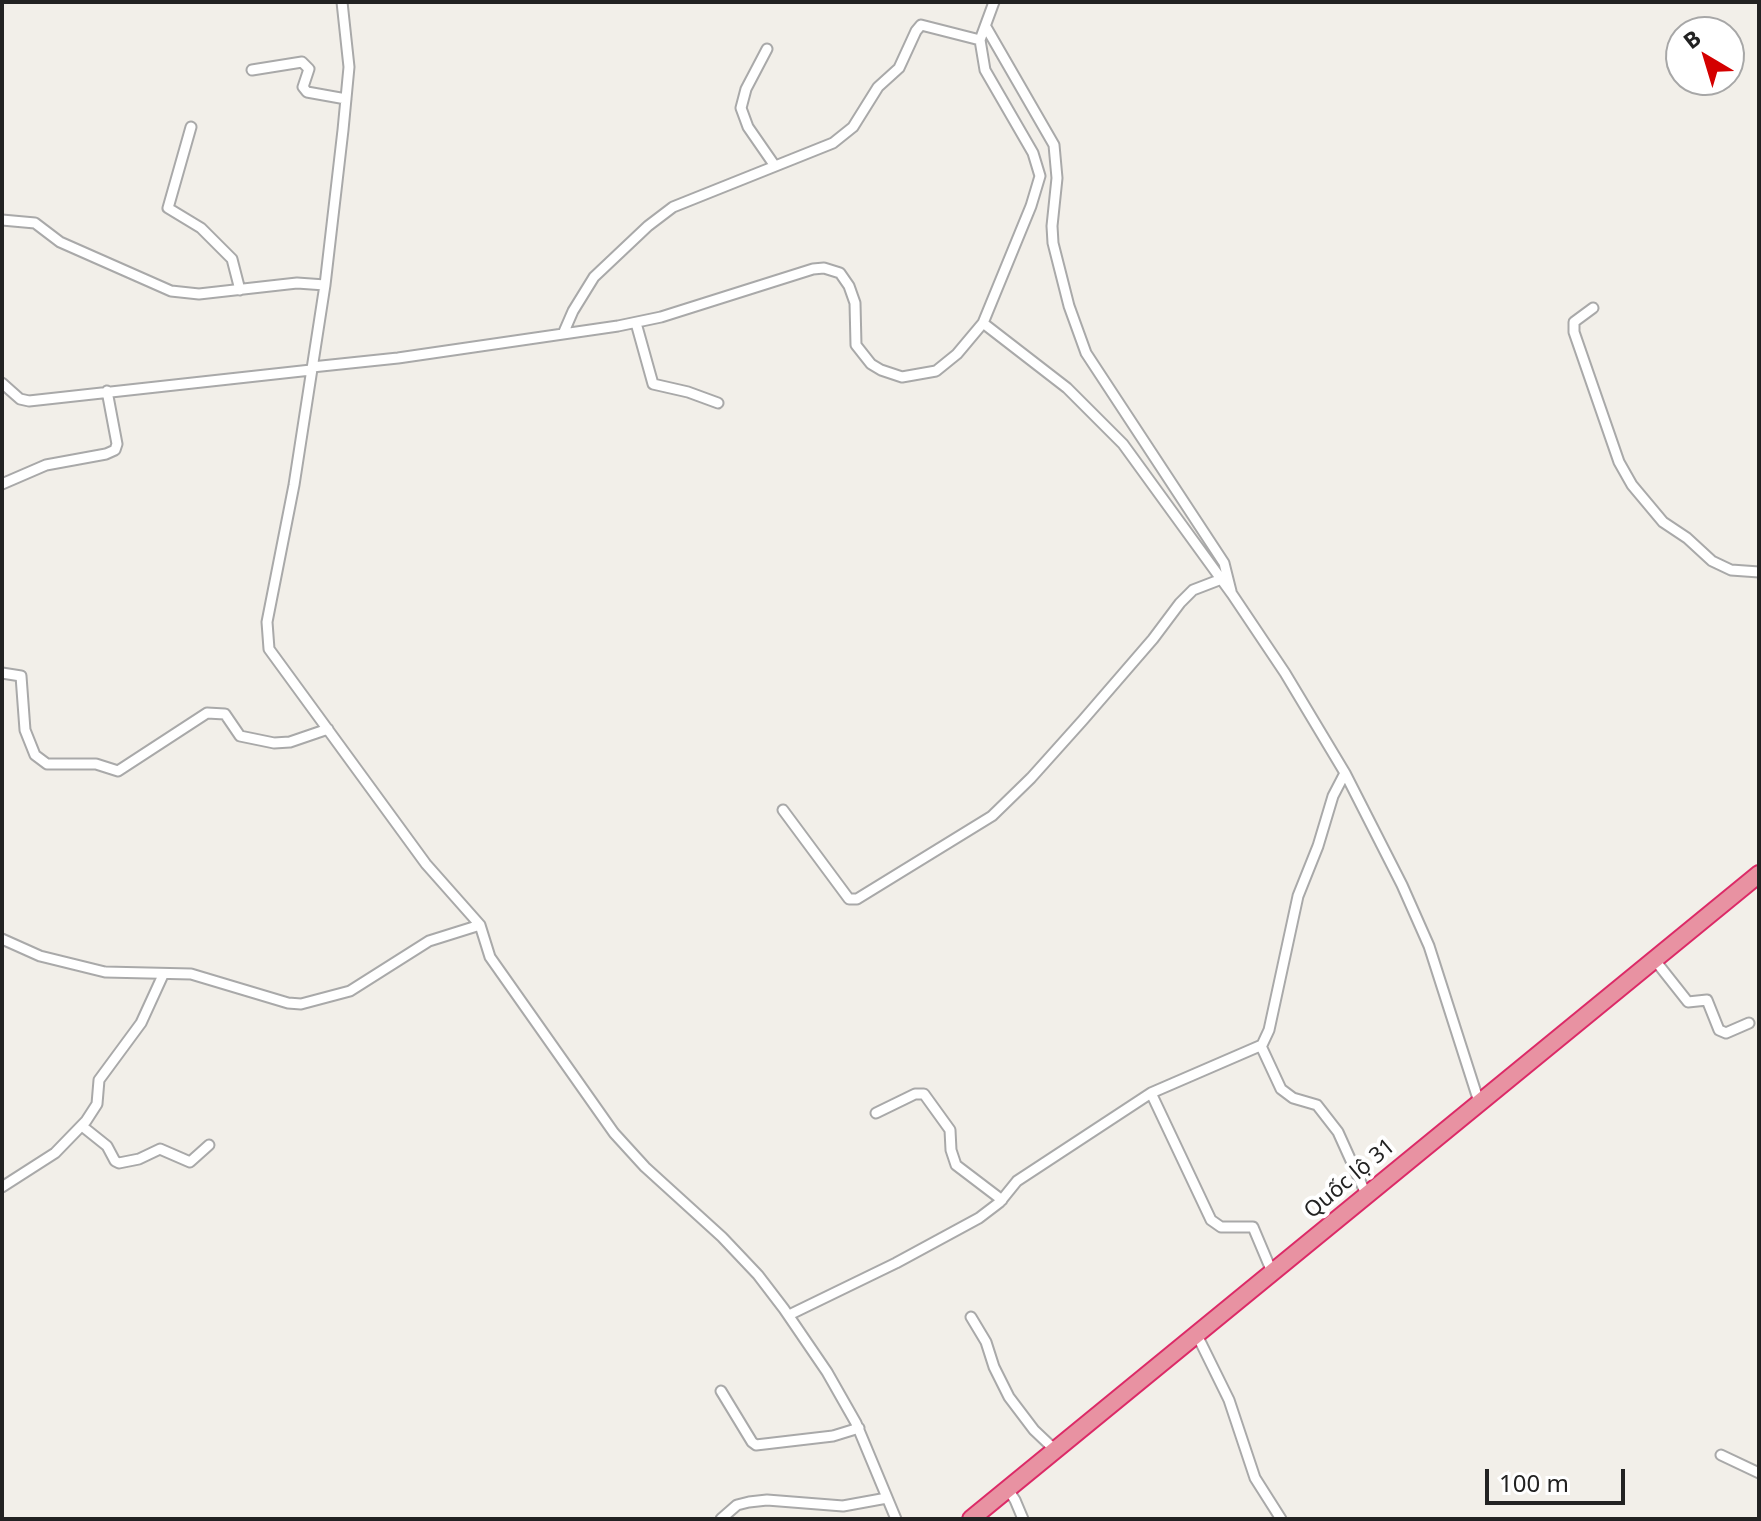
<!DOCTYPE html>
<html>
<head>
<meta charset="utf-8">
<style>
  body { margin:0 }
  #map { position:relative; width:1761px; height:1521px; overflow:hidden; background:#f2efe9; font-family:"Noto Sans",sans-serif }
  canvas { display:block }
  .frame { position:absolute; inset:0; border:4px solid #222; pointer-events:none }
  .north { position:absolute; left:1665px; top:16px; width:80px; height:80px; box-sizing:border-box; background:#fff; border:2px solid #a7a7a7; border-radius:50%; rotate:322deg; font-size:22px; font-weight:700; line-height:32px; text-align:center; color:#222 }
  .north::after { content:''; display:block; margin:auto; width:28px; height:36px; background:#d40000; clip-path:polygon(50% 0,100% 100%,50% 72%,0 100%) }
  .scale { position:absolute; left:1485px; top:1469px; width:140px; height:36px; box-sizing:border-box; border:4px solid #222; border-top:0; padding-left:10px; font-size:24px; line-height:28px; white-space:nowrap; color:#222; -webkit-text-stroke:6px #fff; paint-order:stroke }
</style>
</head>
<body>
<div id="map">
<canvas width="1761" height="1521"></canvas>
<div class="frame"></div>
<div class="north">B</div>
<div class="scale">100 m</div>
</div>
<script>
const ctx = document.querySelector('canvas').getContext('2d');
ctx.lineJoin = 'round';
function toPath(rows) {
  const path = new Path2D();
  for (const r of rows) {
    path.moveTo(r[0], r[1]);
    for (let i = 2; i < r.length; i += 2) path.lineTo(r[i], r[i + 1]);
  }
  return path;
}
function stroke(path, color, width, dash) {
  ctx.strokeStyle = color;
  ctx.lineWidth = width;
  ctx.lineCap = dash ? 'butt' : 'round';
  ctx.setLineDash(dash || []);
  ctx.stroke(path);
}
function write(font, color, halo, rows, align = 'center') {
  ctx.font = font + ' "Noto Sans",sans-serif';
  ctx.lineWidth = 8;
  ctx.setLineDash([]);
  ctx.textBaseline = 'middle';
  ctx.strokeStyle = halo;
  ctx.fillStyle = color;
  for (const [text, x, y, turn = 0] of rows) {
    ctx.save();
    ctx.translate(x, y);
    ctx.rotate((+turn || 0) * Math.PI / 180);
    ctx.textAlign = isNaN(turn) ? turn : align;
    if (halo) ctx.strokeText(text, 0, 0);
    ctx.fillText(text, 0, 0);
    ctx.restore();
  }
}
const street = toPath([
  [342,2,349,67,343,130,325,285,294,485,267,622,269,649,426,864,480,925,490,957,614,1133,645,1167,722,1237,758,1275,784,1309,827,1372,856,1423,896,1519],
  [986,27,1054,145,1057,178,1052,226,1053,243,1069,306,1086,353,1224,563,1231,591],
  [767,49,746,89,741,108,748,127,775,166],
  [252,70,302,62,309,69,303,87,307,92,346,99],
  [191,127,168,208,201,228,232,259,240,290],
  [2,220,35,223,60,242,171,291,199,294,297,283,325,285],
  [1593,308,1574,322,1574,332,1619,462,1632,485,1663,522,1687,538,1712,561,1731,570,1759,572],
  [636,323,653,384,688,392,718,403],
  [983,323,1067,388,1123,444,1232,594,1285,673,1345,773,1402,885,1429,946,1479,1102],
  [563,334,573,311,594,277,648,226,673,207,833,143,853,127,878,87,899,68,916,31,921,25,980,40],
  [312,367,398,358,618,326,661,317,813,269,824,268,840,273,849,286,855,303,856,345,871,364,881,370,902,377,936,371,957,354,983,323,1031,206,1040,176,1033,153,985,70,980,40,994,2],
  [2,383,20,399,29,401,311,370],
  [2,484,46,465,106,454,115,450,117,444,107,391],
  [2,673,21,676,25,730,35,755,47,764,96,764,118,771,207,713,225,714,240,736,274,743,290,742,328,729],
  [783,810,849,899,857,899,992,816,1031,778,1083,720,1153,639,1180,603,1193,590,1219,580],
  [2,939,40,956,105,972,191,974,288,1003,301,1004,350,991,429,941,480,925],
  [1654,959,1688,1002,1707,1000,1719,1030,1726,1033,1749,1023],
  [1261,1046,1281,1089,1293,1098,1317,1105,1338,1132,1366,1194],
  [1151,1093,1211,1220,1221,1227,1253,1227,1272,1272],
  [876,1113,915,1094,924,1094,950,1130,951,1150,956,1165,1002,1200],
  [82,1126,107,1146,115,1161,119,1163,139,1159,160,1149,190,1162,209,1145],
  [2,1187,55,1153,86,1121,97,1104,99,1080,141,1023,163,975],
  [789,1315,896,1263,979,1218,1000,1202,1017,1181,1151,1093,1262,1045,1269,1030,1298,896,1318,846,1333,796,1345,773],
  [971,1317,986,1342,994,1367,1009,1397,1034,1430,1054,1449],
  [1197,1335,1229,1400,1255,1478,1281,1519],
  [721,1391,752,1442,756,1445,833,1436,859,1428],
  [1721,1455,1759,1473],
  [1007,1488,1015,1500,1023,1519],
  [721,1519,737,1505,749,1502,767,1500,843,1506,887,1498]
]);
const highway = toPath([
  [971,1519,1759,874]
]);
const streetNames = [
  ["Quốc lộ 31",1350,1179,-40]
];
stroke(street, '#a9a9a9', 13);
stroke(highway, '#dc2a67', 20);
stroke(street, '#fff', 9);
stroke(highway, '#e892a2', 16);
write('22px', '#222', '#fff', streetNames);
</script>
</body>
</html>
